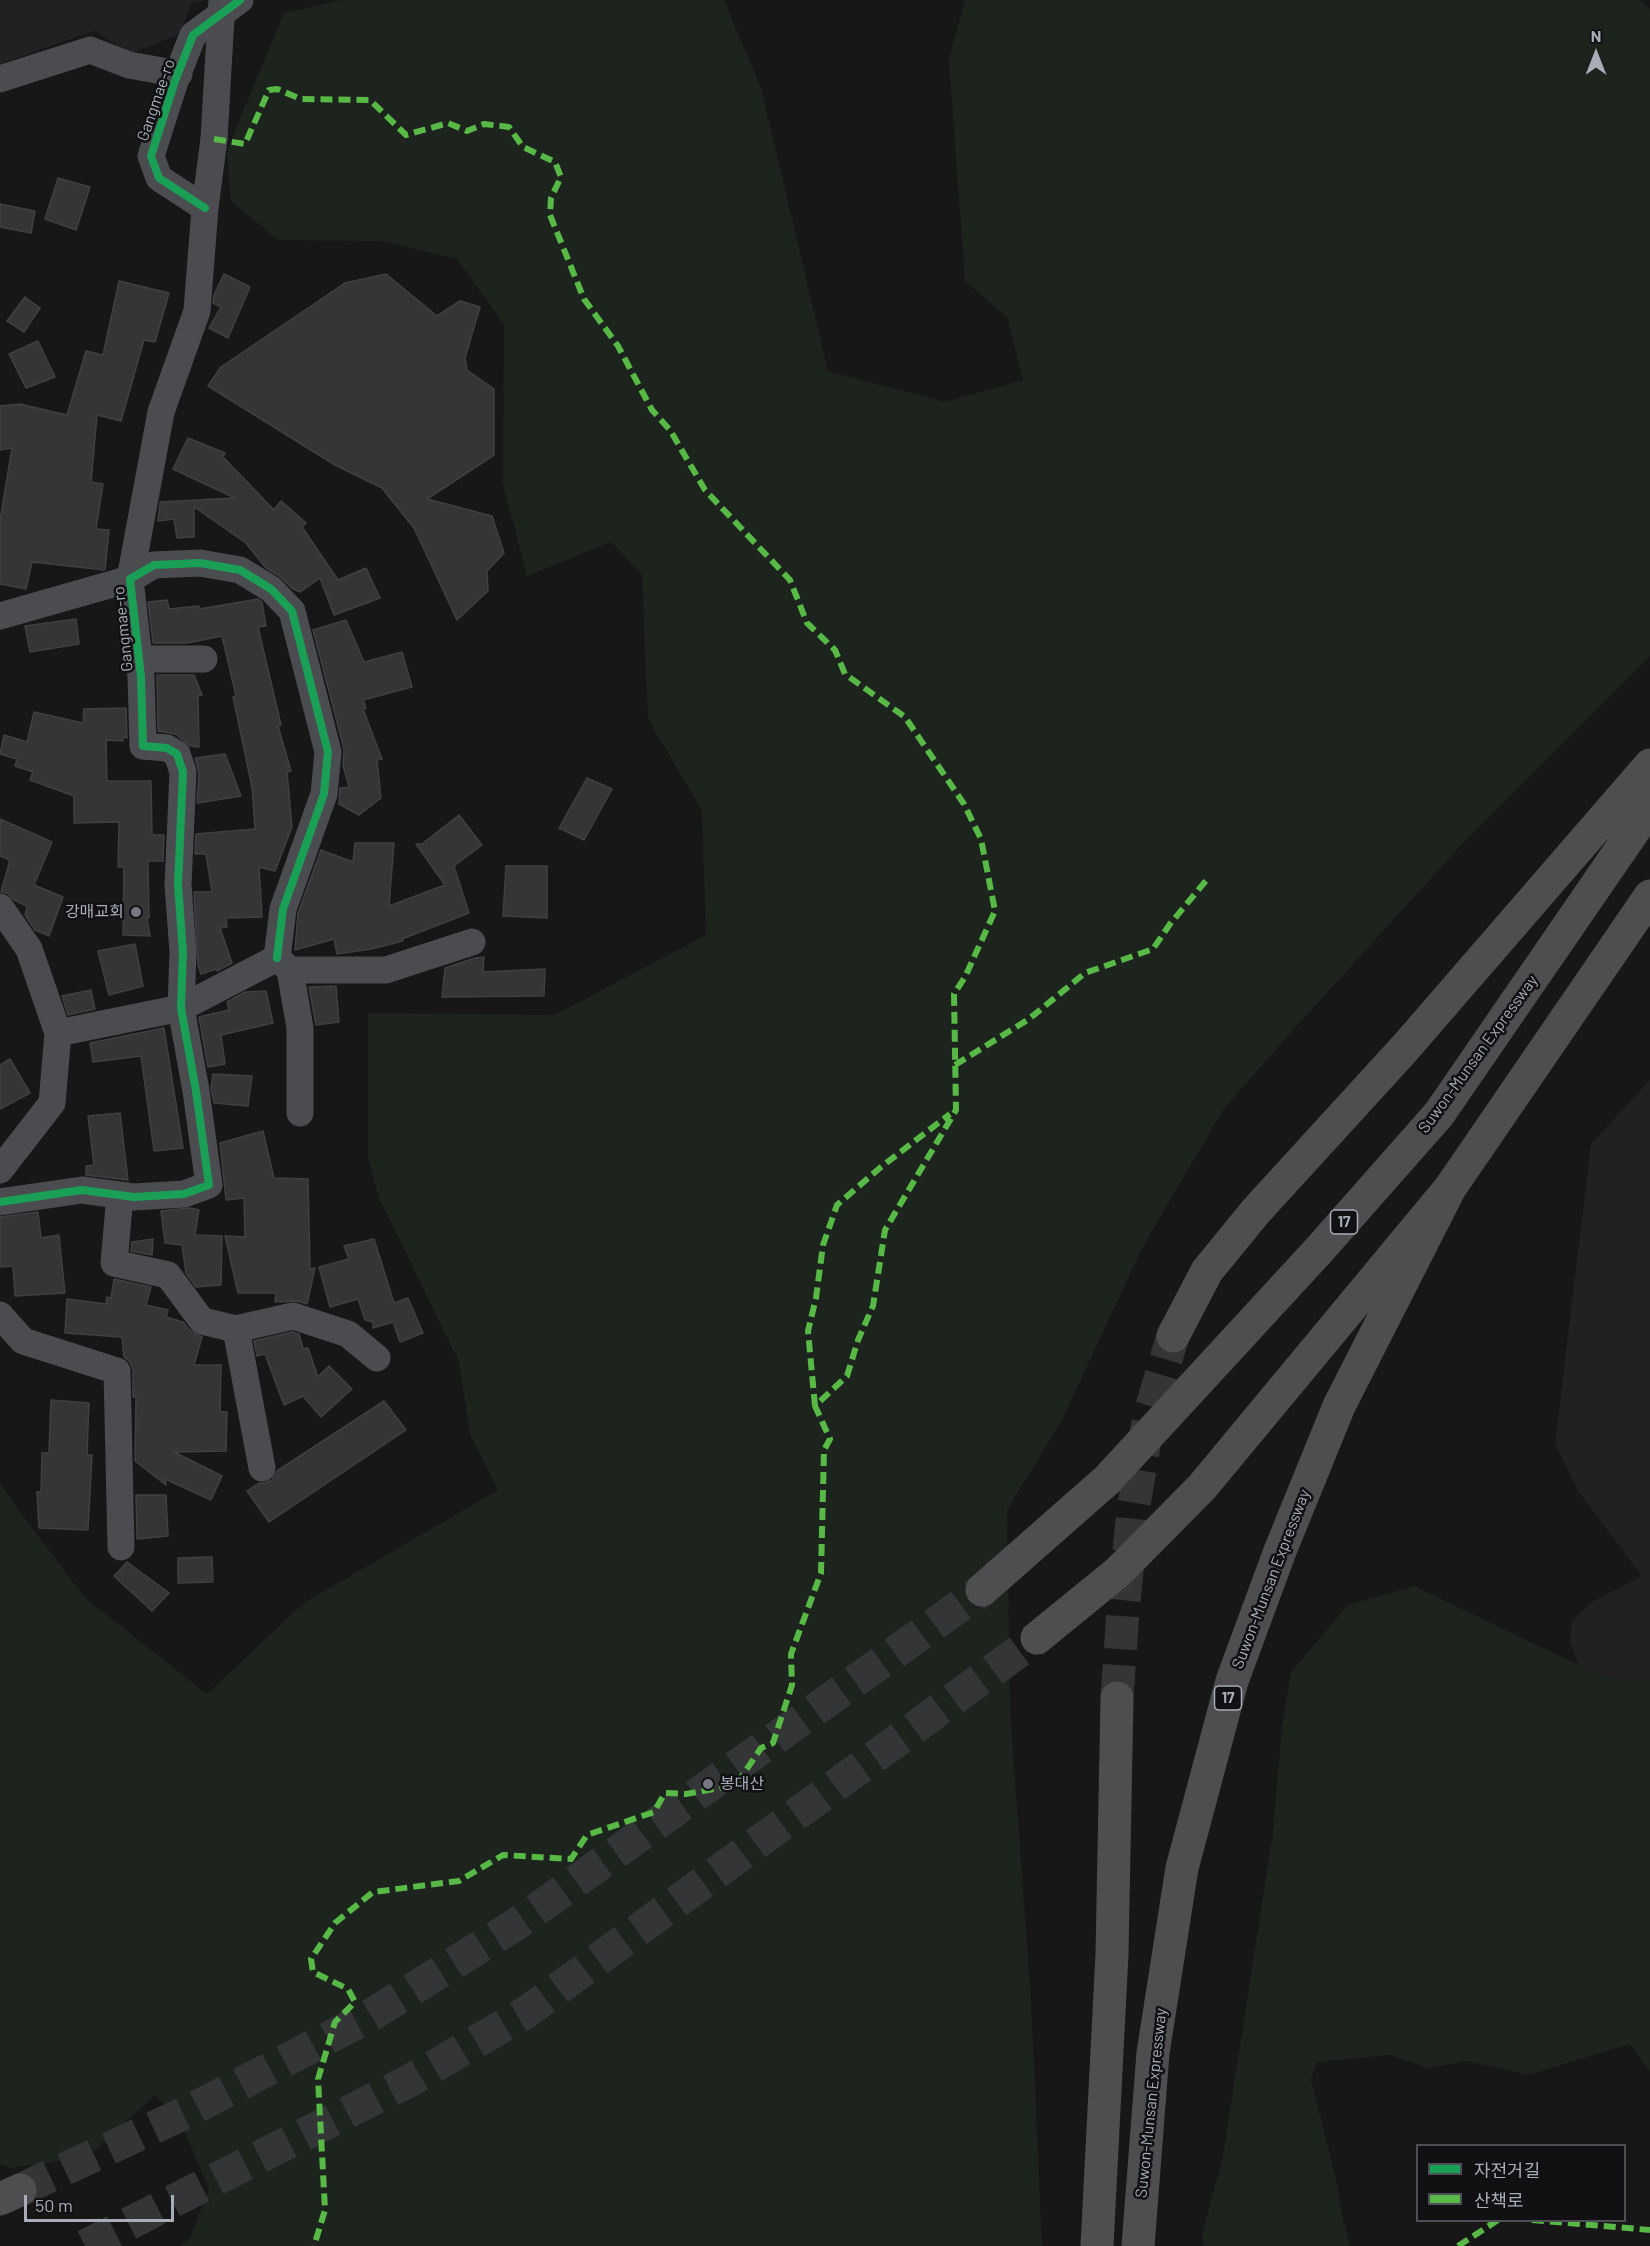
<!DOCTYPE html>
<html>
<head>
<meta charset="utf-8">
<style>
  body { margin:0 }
  #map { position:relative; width:1650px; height:2246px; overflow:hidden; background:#171717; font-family:Barlow,"Noto Sans KR",sans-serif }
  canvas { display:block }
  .legend { position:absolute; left:1416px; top:2144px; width:210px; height:78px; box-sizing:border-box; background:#111113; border:2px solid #4d4f55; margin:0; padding:8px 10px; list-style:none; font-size:18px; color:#a8adb8 }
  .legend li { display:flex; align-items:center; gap:12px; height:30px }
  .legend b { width:30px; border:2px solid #4d4f55 }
  .north { position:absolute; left:1566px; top:24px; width:60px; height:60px; -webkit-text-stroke:4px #111113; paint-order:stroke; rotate:0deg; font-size:16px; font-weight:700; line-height:24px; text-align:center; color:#a8adb8 }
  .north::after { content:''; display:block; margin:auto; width:21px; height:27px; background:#a8adb8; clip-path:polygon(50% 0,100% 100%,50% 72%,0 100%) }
  .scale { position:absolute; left:24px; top:2195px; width:150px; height:27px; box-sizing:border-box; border:3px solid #a8adb8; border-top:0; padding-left:8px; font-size:18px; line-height:21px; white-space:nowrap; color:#a8adb8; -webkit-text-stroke:4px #111113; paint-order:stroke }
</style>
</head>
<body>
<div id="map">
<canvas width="1650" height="2246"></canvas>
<ul class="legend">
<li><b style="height:8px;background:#1a9f57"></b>자전거길</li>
<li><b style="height:8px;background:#58b947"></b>산책로</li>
</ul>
<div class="north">N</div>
<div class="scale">50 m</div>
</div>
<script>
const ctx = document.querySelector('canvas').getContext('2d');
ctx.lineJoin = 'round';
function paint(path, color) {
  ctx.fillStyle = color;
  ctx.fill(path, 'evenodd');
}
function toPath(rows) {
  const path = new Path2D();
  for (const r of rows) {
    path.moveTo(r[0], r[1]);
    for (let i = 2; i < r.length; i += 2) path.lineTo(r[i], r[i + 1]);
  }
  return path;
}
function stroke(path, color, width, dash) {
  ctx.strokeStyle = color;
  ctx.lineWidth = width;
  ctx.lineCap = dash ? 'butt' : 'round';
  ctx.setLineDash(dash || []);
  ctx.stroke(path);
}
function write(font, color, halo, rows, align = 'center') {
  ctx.font = font + ' Barlow,"Noto Sans KR",sans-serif';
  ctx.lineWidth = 5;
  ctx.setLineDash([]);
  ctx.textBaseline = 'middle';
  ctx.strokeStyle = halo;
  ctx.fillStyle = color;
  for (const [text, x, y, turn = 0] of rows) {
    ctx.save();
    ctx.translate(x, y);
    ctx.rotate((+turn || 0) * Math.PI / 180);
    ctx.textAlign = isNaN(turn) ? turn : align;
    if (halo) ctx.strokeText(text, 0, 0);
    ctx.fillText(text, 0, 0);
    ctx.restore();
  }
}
const built = toPath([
  [0,0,206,0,191,4,180,34,130,54,94,31,0,64],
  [1650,1080,1650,1681,1628,1681,1601,1676,1578,1665,1570,1641,1572,1620,1592,1602,1642,1576,1578,1491,1555,1443,1591,1144]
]);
const green = toPath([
  [342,0,724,0,761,88,828,371,945,402,1023,380,1007,317,965,281,949,60,965,0,1639,0,1650,9,1650,656,1464,842,1292,1031,1223,1110,1142,1248,1062,1420,1007,1510,1010,1711,1031,2001,1042,2246,180,2246,190,2238,209,2189,179,2118,155,2095,88,2157,11,2168,0,2164,0,1482,20,1512,85,1598,207,1694,304,1603,498,1490,470,1434,459,1362,379,1198,368,1158,368,1013,555,1015,706,935,702,810,648,719,642,575,611,542,527,576,503,484,504,324,457,259,381,241,278,240,231,201,227,150,284,13],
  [1414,1586,1601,1676,1628,1681,1650,1681,1650,2071,1630,2044,1528,2075,1467,2061,1428,2068,1390,2055,1317,2062,1311,2080,1336,2178,1341,2209,1350,2246,1203,2246,1202,2235,1223,2156,1273,1832,1282,1727,1291,1672,1348,1605]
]);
const building = toPath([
  [58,178,90,187,76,230,45,219,58,178],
  [0,204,35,211,31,233,0,227,0,204],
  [224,274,250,287,228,338,209,328,221,307,213,303,214,295,224,274],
  [386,274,437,316,460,301,480,307,465,358,467,370,494,389,494,455,427,499,492,516,504,553,487,571,488,591,457,620,414,528,382,488,335,465,208,386,221,367,345,283,386,274],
  [119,281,169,293,155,342,144,340,121,421,97,415,91,482,103,484,96,529,109,530,105,570,32,562,26,589,0,584,0,521,12,448,0,450,0,406,20,404,67,415,86,351,103,355,119,281],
  [25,297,40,308,24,332,7,321,25,297],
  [38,341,55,377,26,388,9,354,38,341],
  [188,438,225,453,223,457,274,510,281,501,306,523,302,527,338,580,366,568,380,598,334,615,320,578,300,592,293,589,279,576,265,567,246,543,194,507,194,537,177,538,174,519,158,521,160,502,235,498,173,469,188,438],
  [258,599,262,602,266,626,258,627,281,725,278,726,291,771,287,772,292,827,275,871,259,867,262,917,226,918,227,927,220,928,232,963,217,971,216,969,201,974,198,965,194,892,212,892,206,854,195,854,196,834,255,829,252,787,233,697,236,696,222,636,187,643,153,643,148,602,167,600,169,609,199,606,200,609,258,599],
  [76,619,79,644,30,652,25,626,76,619],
  [346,620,364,662,402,652,412,687,363,700,366,708,363,709,382,759,377,760,381,798,359,815,339,804,340,788,349,787,343,765,344,749,313,630,346,620],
  [157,675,194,675,202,695,198,696,199,747,190,746,175,734,158,731,157,675],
  [126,708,127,738,123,737,123,741,106,740,107,781,151,781,152,835,164,835,163,861,148,861,149,918,147,918,150,936,123,935,124,867,118,867,119,822,74,823,74,796,30,780,33,772,15,766,17,759,0,754,4,735,27,742,34,712,83,723,84,709,126,708],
  [225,754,241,796,197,803,199,772,195,758,225,754],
  [587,778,612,789,584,840,559,828,587,778],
  [459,815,482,845,454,866,469,913,402,939,403,941,371,949,337,954,334,939,295,950,298,913,321,850,353,862,355,843,394,843,389,906,445,885,416,844,422,844,459,815],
  [0,819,52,842,34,885,63,897,49,936,35,930,25,915,27,906,14,900,7,893,1,892,10,860,0,856,0,819],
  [506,866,547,866,547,918,503,916,506,866],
  [135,944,143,986,109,995,98,951,135,944],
  [484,957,483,972,545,969,544,996,442,997,445,968,475,958,484,957],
  [336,986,339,1022,316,1025,309,987,336,986],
  [91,990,95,1009,68,1015,62,996,91,990],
  [266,991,273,1023,221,1035,225,1064,208,1067,199,1017,229,1010,227,1002,245,992,266,991],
  [164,1028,183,1148,154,1151,141,1056,93,1062,90,1043,164,1028],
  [10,1059,30,1093,0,1109,0,1065,10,1059],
  [213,1074,252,1076,248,1106,214,1103,211,1088,213,1074],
  [120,1113,128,1180,86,1175,86,1166,94,1165,88,1116,120,1113],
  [263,1131,274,1178,308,1179,310,1269,315,1268,307,1304,297,1301,275,1302,276,1293,238,1293,225,1236,245,1237,244,1198,226,1200,220,1143,263,1131],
  [190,1208,199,1210,195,1235,222,1236,221,1285,196,1287,186,1273,182,1245,165,1243,161,1211,190,1208],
  [38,1212,41,1238,59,1235,65,1293,15,1296,13,1266,0,1267,0,1217,38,1212],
  [153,1239,152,1255,131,1251,132,1242,153,1239],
  [374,1239,394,1303,408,1298,423,1333,400,1342,393,1322,373,1328,373,1322,365,1320,358,1299,330,1307,319,1267,349,1259,344,1246,374,1239],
  [114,1279,151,1287,146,1305,168,1310,166,1317,183,1322,190,1331,202,1337,194,1365,221,1365,220,1412,227,1412,226,1451,174,1452,222,1476,211,1500,165,1479,166,1485,135,1461,136,1397,133,1397,133,1370,130,1362,124,1357,122,1337,65,1333,67,1299,106,1304,107,1297,111,1298,114,1279],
  [292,1332,299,1334,303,1349,308,1348,318,1377,329,1366,352,1389,321,1417,303,1396,284,1405,265,1354,257,1356,254,1341,292,1332],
  [51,1400,89,1403,87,1455,92,1455,88,1530,39,1528,37,1492,41,1492,42,1453,49,1453,51,1400],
  [384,1401,406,1430,269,1522,247,1491,259,1483,265,1483,272,1480,277,1471,384,1401],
  [136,1495,166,1495,168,1536,137,1539,136,1495],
  [212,1557,213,1582,178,1583,178,1558,212,1557],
  [127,1562,169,1593,152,1611,114,1576,127,1562]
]);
const highwayTunnel = toPath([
  [1117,1698,1123,1611,1133,1511,1149,1416,1173,1336],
  [20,2190,189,2111,368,2017,515,1925,982,1590],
  [85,2246,409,2081,525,2013,1037,1638]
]);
const minor = toPath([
  [0,79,90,50,129,65,179,74],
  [205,208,159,178,151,156,175,81,193,35,240,0],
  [0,616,130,579,161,412,197,311,205,208,214,139],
  [139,659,204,659],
  [0,907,29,949,58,1033,52,1103,0,1170],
  [290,970,300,1028,300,1113],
  [58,1033,181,1008,277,958,290,970,386,970,472,942],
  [120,1195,114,1263,168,1275,202,1321,236,1329,262,1468],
  [0,1202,82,1190,134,1197,184,1194,209,1185,196,1091,181,1008,183,952,178,885,183,772,177,754,167,748,143,746,141,677,130,579,154,565,200,563,240,570,271,589,292,611,328,752,324,794,283,909,277,958],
  [0,1315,23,1341,117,1371,121,1547],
  [236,1329,293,1316,348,1334,377,1358]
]);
const highway = toPath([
  [1173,1336,1207,1271,1256,1211,1405,1048,1650,765],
  [982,1590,1107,1480,1319,1250,1439,1114,1650,807],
  [1037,1638,1118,1572,1202,1487,1450,1188,1650,896],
  [0,2199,20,2190],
  [1097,2246,1112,1954,1117,1698],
  [1138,2246,1153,2053,1182,1868,1232,1681,1280,1551,1339,1406,1450,1188]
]);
const minorBridge = toPath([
  [214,139,222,0]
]);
const quiet = toPath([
  [214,139,245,144,269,90,277,89,301,99,370,100,406,135,448,123,467,131,484,124,509,127,523,147,555,162,561,177,551,198,550,215,584,299,618,346,652,410,670,430,705,490,790,580,807,623,835,650,845,674,905,717,964,804,981,839,995,911,965,977,954,994,956,1110,885,1230,873,1306,858,1340,847,1376,815,1406,830,1439,824,1450,821,1573,791,1654,792,1685,773,1743,761,1748,736,1785,686,1794,665,1793,654,1812,587,1835,571,1859,503,1855,459,1881,373,1892,335,1923,311,1959,313,1972,348,1989,355,2002,335,2022,318,2079,325,2210,314,2246],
  [955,1065,1029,1019,1085,973,1153,949,1170,924,1209,877],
  [815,1406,808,1331,816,1298,823,1245,837,1205,881,1167,950,1114],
  [1532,2220,1650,2230],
  [1458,2246,1498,2220]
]);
const cycleway = toPath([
  [205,208,159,178,151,156,175,81,193,35,240,0],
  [0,1202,82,1190,134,1197,184,1194,209,1185,196,1091,181,1008,183,952,178,885,183,772,177,754,167,748,143,746,141,677,130,579,154,565,200,563,240,570,271,589,292,611,328,752,324,794,283,909,277,958]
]);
const markers = [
  [136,912,6,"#757880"],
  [708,1784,6,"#757880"]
];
const shields = [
  [1344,1222,27],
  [1228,1698,27]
];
const shieldNames = [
  ["17",1344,1222],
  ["17",1228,1698]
];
const streetNames = [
  ["Gangmae-ro",156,100,-71],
  ["Gangmae-ro",123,629,-96],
  ["Suwon-Munsan Expressway",1478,1054,-54],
  ["Suwon-Munsan Expressway",1271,1579,-69],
  ["Suwon-Munsan Expressway",1151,2103,-84]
];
const poiNames = [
  ["강매교회",124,912],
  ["봉대산",720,1784,"left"]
];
paint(built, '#212123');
paint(green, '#1d241e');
paint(building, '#353536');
stroke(building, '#3f4043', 1.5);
stroke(highwayTunnel, '#343537', 33, [33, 16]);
stroke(minor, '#4b4c50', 27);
stroke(highway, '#4e4e51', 33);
stroke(minorBridge, '#4b4c50', 27);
stroke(quiet, '#58b947', 6, [12, 6]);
stroke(cycleway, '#1a9f57', 8);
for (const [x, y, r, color] of markers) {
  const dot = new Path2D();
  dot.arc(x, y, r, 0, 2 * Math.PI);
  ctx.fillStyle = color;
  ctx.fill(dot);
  stroke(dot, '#111113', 2);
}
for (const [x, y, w] of shields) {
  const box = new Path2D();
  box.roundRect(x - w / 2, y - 12, w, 24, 4.5);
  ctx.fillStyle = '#111113';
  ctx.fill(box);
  stroke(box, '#a8adb8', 1.5);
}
write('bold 15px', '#a8adb8', null, shieldNames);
write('16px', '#a8adb8', '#111113', streetNames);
write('16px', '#a8adb8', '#111113', poiNames, 'right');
</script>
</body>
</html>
